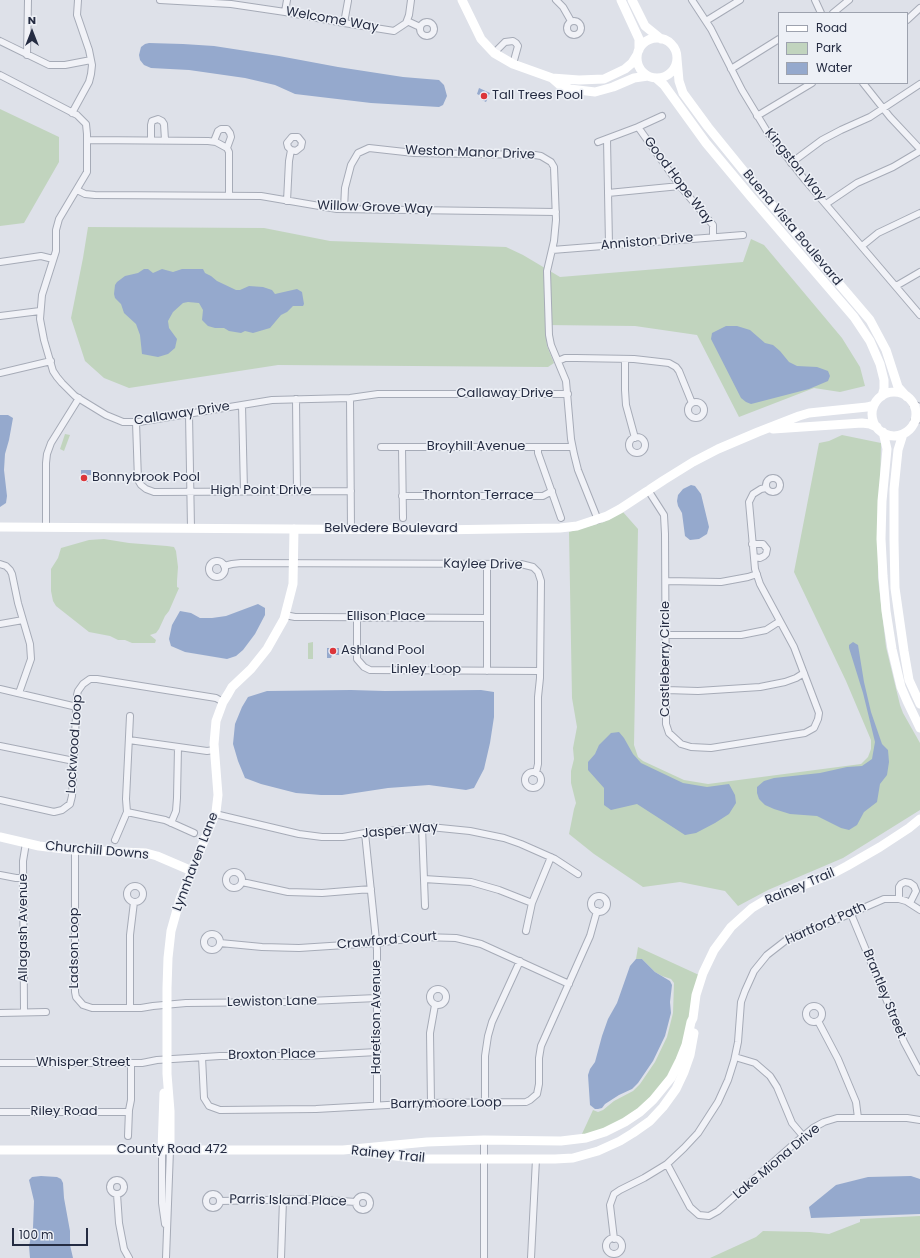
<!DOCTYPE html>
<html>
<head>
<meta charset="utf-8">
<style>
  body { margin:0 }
  #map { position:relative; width:920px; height:1258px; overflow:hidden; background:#dee1e9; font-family:Poppins,sans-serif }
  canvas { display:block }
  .legend { position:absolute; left:778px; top:12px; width:130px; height:72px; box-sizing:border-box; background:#edf0f6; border:1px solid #9da2ae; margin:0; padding:5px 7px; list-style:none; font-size:12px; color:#252c42 }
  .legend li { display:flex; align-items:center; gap:8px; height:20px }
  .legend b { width:20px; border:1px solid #9da2ae }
  .north { position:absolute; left:12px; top:12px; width:40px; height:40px; -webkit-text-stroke:3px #edf0f6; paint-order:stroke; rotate:0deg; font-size:11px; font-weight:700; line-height:16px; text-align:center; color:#252c42 }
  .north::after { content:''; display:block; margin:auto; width:14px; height:18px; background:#252c42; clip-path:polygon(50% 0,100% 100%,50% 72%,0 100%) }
  .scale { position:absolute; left:12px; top:1228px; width:76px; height:18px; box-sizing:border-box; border:2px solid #252c42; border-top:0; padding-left:5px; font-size:12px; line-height:14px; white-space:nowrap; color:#252c42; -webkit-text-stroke:3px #edf0f6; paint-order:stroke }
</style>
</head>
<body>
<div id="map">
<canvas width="920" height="1258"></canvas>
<ul class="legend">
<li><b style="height:5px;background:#fff"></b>Road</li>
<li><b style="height:11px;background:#c1d4be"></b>Park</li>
<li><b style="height:11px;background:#95a9cd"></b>Water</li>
</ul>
<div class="north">N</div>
<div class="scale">100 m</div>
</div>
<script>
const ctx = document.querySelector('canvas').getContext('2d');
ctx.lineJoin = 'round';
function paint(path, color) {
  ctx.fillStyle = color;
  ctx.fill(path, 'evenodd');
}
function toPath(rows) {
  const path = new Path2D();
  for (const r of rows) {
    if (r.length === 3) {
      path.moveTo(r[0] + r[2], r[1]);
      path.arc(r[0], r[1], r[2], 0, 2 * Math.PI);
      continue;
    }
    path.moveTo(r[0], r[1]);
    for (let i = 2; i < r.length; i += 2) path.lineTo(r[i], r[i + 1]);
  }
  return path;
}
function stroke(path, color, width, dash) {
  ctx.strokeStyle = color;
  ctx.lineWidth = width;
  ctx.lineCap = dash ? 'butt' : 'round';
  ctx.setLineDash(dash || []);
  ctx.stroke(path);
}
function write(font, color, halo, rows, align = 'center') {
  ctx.font = font + ' Poppins,sans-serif';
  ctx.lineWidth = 3;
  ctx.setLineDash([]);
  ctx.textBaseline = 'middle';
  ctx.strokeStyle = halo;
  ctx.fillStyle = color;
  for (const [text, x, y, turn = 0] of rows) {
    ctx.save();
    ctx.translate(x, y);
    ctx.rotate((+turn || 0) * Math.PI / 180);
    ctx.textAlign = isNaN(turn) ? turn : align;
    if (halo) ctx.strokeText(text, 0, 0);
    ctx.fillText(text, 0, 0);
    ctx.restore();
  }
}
const green = toPath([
  [0,109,59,137,59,162,24,223,0,226],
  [88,227,264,228,330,241,506,247,523,255,560,277,743,262,751,239,764,245,842,338,860,367,865,386,840,392,814,388,739,417,697,335,635,326,545,325,547,346,554,363,548,367,278,365,129,388,104,378,85,361,71,318,83,258],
  [65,434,70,435,64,451,60,449],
  [842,435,881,443,878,578,886,647,900,705,903,713,920,743,920,810,843,858,768,890,738,906,725,891,680,882,643,887,594,854,569,834,574,809,576,803,571,783,571,771,574,759,573,748,577,727,572,698,569,532,604,522,623,512,638,529,634,745,638,757,643,761,684,780,708,784,861,764,868,757,871,749,871,740,846,681,794,572,819,443,829,441],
  [104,539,129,543,167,546,174,547,176,551,178,567,177,581,177,587,179,588,169,611,165,616,159,629,156,633,150,635,156,640,155,643,132,643,125,640,118,640,110,636,89,632,56,606,53,601,51,591,51,569,58,558,61,548,89,540],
  [313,642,313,659,308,659,308,643],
  [638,947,699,975,685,1039,673,1069,646,1103,614,1125,581,1136,593,1110,598,1112,603,1110,614,1101,633,1091,640,1084,655,1062,667,1037,673,1013,674,983,671,979,662,976,655,972,642,959,636,959],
  [920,1216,920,1258,710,1258,756,1237,763,1231,810,1232,829,1234,860,1222,860,1219]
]);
const water = toPath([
  [149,43,183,44,214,46,279,56,338,67,403,77,439,80,444,85,447,96,443,105,439,107,371,103,295,94,275,85,245,78,189,70,151,68,144,65,140,60,139,55,141,47,145,44],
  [479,88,490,93,486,102,482,100,483,97,477,94],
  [144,269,148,269,153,273,162,269,173,272,182,269,203,269,205,273,211,276,217,281,236,290,240,290,249,286,263,287,272,290,275,294,297,289,302,292,304,304,303,306,293,306,287,312,281,315,270,328,253,333,245,331,241,333,229,331,224,328,215,328,208,326,202,320,203,310,199,303,188,302,183,303,173,312,168,321,169,328,177,339,175,348,168,354,158,357,142,354,140,335,136,324,124,313,121,304,115,298,114,294,115,285,117,282,125,276,138,273],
  [726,326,737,326,750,330,765,343,773,345,780,351,789,362,797,366,817,367,828,371,830,376,828,381,809,389,755,403,751,404,746,402,741,398,711,339,712,333],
  [0,415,8,415,13,418,9,440,5,454,4,470,7,496,6,503,0,507],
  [81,470,91,470,91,475,88,475,88,482,81,482],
  [691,485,695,486,701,494,709,527,707,534,699,539,690,540,685,536,682,513,678,506,677,501,678,495,683,489],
  [258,604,265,608,265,615,255,634,243,650,236,656,227,659,185,652,171,646,169,639,172,625,180,611,191,613,200,618,212,618,226,616],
  [853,642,858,645,864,682,871,712,882,744,888,750,889,762,887,775,880,784,877,802,864,812,857,825,849,830,841,828,817,816,790,814,774,809,765,805,759,799,757,793,757,787,764,781,774,778,820,773,847,767,862,766,872,759,875,742,863,693,849,648,849,645],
  [327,648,339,648,339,655,332,655,331,658,327,658],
  [351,690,385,691,481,690,494,692,494,717,490,743,484,769,474,788,466,790,429,785,388,788,342,795,321,795,296,793,261,784,245,778,238,761,233,744,235,724,242,707,248,697,267,691],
  [619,732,624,738,633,754,641,763,683,783,707,787,729,784,735,795,736,803,729,814,715,823,696,833,685,835,637,804,611,810,604,805,604,788,588,770,588,762,595,754,599,745,611,733],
  [636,959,642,959,655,972,670,981,672,985,670,1002,671,1013,665,1036,653,1061,638,1083,632,1089,619,1095,605,1104,602,1108,598,1109,595,1109,590,1105,588,1075,590,1069,595,1062,602,1036,608,1019,617,1003,630,966],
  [41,1176,57,1177,61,1179,63,1183,64,1198,70,1231,70,1245,73,1258,30,1258,29,1246,33,1228,34,1201,29,1180,32,1177],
  [911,1176,920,1179,920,1214,811,1218,809,1207,836,1185,868,1177]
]);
const street = toPath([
  [160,0,231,4,285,12,344,23,394,31,406,23,409,15,411,0],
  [556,0,563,7,571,21],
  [692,0,711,29,742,90,768,133,805,180,920,315],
  [815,0,821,13],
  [285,12,287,0],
  [833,13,849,0],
  [907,20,920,8],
  [574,28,7],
  [407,21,420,27],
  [706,21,740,0],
  [427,29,7],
  [344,23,348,1],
  [0,41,49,65,65,65,91,60],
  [494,53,505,42,513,41,516,43,518,46,513,64],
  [27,55,28,0],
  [731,69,779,39],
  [0,75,77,115,86,124,87,134,87,172,59,219,56,230,56,251,42,295,40,319,44,340,53,371,57,377,62,383,75,396,106,415,123,422,139,422,272,400,350,398,378,394,568,394],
  [863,83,890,117,920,149],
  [72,113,89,82,91,74,92,65,89,50,77,15,78,0],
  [757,116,812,83],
  [638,127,680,186,713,225,713,237],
  [607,139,609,245],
  [87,140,208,141,216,142,227,148,229,152,229,196],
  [151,140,151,125,152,121,158,119,162,121,164,124,165,140],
  [214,141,218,131,221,129,227,129,230,133,231,137,227,148],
  [598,142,638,127,662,116],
  [791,163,822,140,841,130,870,117,920,84],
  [77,190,85,194,95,195,261,196,337,209,556,212],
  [608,193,680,186],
  [287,201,289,161,291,150,288,147,287,143,292,137,298,137,302,142,301,147,296,151,291,150],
  [826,204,857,183,893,167,920,151],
  [344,209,345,188,351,165,358,153,369,148,414,153,535,155,541,156,551,162,554,167,556,220,554,241,547,271,549,335,551,345,566,381,571,439,574,454,578,470,598,520],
  [862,246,878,233,920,213],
  [552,250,743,235],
  [0,262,41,256,53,259],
  [896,286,920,272],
  [0,316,40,311],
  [625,359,625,390,626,405,635,438],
  [558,361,565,358,576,358,634,359,669,363,676,367,679,371,692,403],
  [0,373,51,361],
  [350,398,351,529],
  [296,399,297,491],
  [696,410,8],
  [913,404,920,407],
  [242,405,244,491],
  [189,414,191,528],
  [914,421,920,419],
  [136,422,138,480,141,485,146,489,154,492,351,491],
  [637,445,8],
  [381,447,572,447],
  [402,447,403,518],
  [538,447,538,453,561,518],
  [773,485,7],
  [648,490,664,515,665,534,666,724,669,733,681,744,691,747,711,748,805,733,814,728,818,719,819,713,794,647,760,584,755,569,749,502,753,494,761,489,766,488],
  [402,496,543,496,552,491],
  [46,527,46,463,47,454,51,443,79,398],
  [752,544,763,544,767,549,766,554,764,556,760,558,754,557],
  [217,569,8],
  [0,564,6,566,10,570,12,574,18,603,30,644,31,659,19,693],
  [487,564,487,671],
  [224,566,232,564,241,563,521,564,533,567,538,572,541,581,540,678,538,697,538,764,536,773],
  [666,581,721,582,748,577,757,574],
  [285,615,295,617,317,617,486,618],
  [357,617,357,659,364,667,370,670,540,671],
  [0,624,23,620],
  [666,635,741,635,766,630,780,621],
  [0,689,77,707],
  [666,690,698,691,760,687,785,682,796,678,804,673],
  [129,740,207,751,214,750],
  [0,746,74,761],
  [533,780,8],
  [0,800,54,812,62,810,70,804,72,796,77,695,78,691,83,684,90,679,97,679,216,698,223,702],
  [127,812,165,820,194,833],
  [215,814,299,834,322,837,343,837,365,833,430,827,470,831,504,838,521,844,555,859,578,874],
  [171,823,176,811,177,798,178,747],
  [422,827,425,906],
  [365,833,377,950,377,1105],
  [115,840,127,812,126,799,130,716],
  [75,850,75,992,76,997,83,1005,92,1008,141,1008,153,1006,186,1003,286,1002,377,998],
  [234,880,8],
  [0,875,16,878,24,878],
  [424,879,471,882,499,890,532,903],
  [242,882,288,892,322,893,371,889],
  [135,894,8],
  [599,904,8],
  [899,899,899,887,901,884,905,882,910,883,914,886,916,891,910,903],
  [851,914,904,1042,920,1072],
  [526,931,532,903,551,857],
  [212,942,8],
  [220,943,262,947,299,948,376,943,422,937,456,938,481,944,569,984],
  [438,997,8],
  [814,1014,8],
  [130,1008,130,935,134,902],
  [24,1012,23,861,26,843],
  [0,1013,46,1012],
  [818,1021,838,1059,856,1102,858,1118],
  [202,1057,204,1098,209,1106,220,1110,316,1109,423,1103,526,1102,530,1100,537,1094,539,1084,539,1058,541,1046,590,936,597,911],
  [735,1057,755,1063,770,1076,777,1087,792,1123,803,1136],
  [0,1063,142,1063,157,1060,220,1056,303,1056,377,1052],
  [431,1103,430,1033,435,1005],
  [485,1103,485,1056,488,1036,492,1022,520,961],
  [0,1112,129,1112],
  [128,1136,129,1110,131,1100,131,1063],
  [162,1150,162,1203,165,1224],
  [667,1164,690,1207,699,1215,709,1216,718,1211,795,1143,813,1128,824,1122,837,1118,907,1118,920,1120],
  [117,1187,7],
  [213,1201,7],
  [117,1194,119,1223,124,1249,129,1258],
  [363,1203,7],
  [220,1201,311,1199,356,1202],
  [614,1246,8],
  [614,1239,610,1205,614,1194,620,1190,644,1178,667,1164,684,1148,698,1133,718,1102,728,1080,734,1061,738,1042,741,1002,745,991,754,971,767,955,785,941,794,936,824,925,884,899,899,899,906,901,920,910],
  [166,1258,170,1150],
  [281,1258,283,1200],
  [484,1258,484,1140],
  [531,1258,536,1159]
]);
const secondary = toPath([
  [462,0,481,39,494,53,513,64,552,78,579,80,604,79,625,69,632,63,637,55],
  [621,0,639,39,639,50],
  [632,0,645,26,661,39],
  [657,58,20],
  [677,59,679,81,683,93,708,127,760,191,870,320,886,350,898,387,907,397],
  [552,78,560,85,570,89,595,92,613,87,634,78,648,76],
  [656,78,664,85,706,143,751,197,854,317,870,341,880,364,884,380,884,389,882,396],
  [894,414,22],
  [773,429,862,423,870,424,877,427],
  [883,432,887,449,882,501,881,539,883,576,886,611,892,649,901,687,907,701,920,728],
  [903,434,898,450,894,489,894,540,895,588,904,651,909,680,920,704],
  [0,527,436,530,560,528,577,526,607,516,620,509,664,480,693,462,718,449,758,432,799,416,809,413,867,407,874,405],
  [0,837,39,846,73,850,146,853,157,856,192,871],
  [0,1150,343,1150,427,1142,484,1140,561,1141,586,1138,605,1132,625,1122,640,1112,653,1100,671,1078,680,1060,686,1045,691,1022,693,1018,696,995,703,973,714,950,731,927,752,908,767,899,832,874,847,866,880,847,909,828,920,819],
  [162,1150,164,1093],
  [170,1150,170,1111,167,1074,167,988,168,958,171,931,180,899,216,812,218,795,214,744,216,721,223,702,228,694,232,687,251,669,267,649,284,619,293,584,294,529],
  [361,1152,422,1159,555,1159,573,1158,598,1151,620,1141,633,1133,650,1121,663,1107,676,1089,684,1072,690,1055,694,1033]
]);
const markers = [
  [484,96,4,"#dc353a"],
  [84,478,4,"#dc353a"],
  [333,651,4,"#dc353a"]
];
const streetNames = [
  ["Welcome Way",332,20,10],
  ["Weston Manor Drive",470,153,2],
  ["Kingston Way",795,165,51],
  ["Good Hope Way",678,181,53],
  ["Willow Grove Way",375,208,2],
  ["Buena Vista Boulevard",792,228,50],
  ["Anniston Drive",647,242,-5],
  ["Callaway Drive",505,394],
  ["Callaway Drive",182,414,-9],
  ["Broyhill Avenue",476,447],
  ["High Point Drive",261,491],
  ["Thornton Terrace",478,496],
  ["Belvedere Boulevard",391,529],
  ["Kaylee Drive",483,565,1],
  ["Ellison Place",386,617],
  ["Castleberry Circle",666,659,-90],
  ["Linley Loop",426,670],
  ["Lockwood Loop",75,744,-86],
  ["Jasper Way",400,831,-5],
  ["Churchill Downs",97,851,5],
  ["Lynnhaven Lane",196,862,-69],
  ["Rainey Trail",800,887,-23],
  ["Hartford Path",826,924,-24],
  ["Allagash Avenue",24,928,-90],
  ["Crawford Court",387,941,-5],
  ["Ladson Loop",75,948,-90],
  ["Brantley Street",884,994,68],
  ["Lewiston Lane",272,1002,-1],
  ["Haretison Avenue",377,1017,-90],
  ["Broxton Place",272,1055,-1],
  ["Whisper Street",83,1063],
  ["Barrymoore Loop",446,1104,-1],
  ["Riley Road",64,1112],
  ["County Road 472",172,1150],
  ["Rainey Trail",388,1155,6],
  ["Lake Miona Drive",777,1162,-40],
  ["Parris Island Place",288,1201,1]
];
const poiNames = [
  ["Tall Trees Pool",492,96],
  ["Bonnybrook Pool",92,478],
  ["Ashland Pool",341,651]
];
paint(green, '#c1d4be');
paint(water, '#95a9cd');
stroke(street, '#a6abb7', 8);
stroke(street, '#f1f2f7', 6);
stroke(secondary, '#fff', 9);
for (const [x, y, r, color] of markers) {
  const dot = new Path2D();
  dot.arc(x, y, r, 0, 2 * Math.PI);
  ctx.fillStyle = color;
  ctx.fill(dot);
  stroke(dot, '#edf0f6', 1.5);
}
write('13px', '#252c42', '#edf0f6', streetNames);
write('13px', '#252c42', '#edf0f6', poiNames, 'left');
</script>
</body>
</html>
